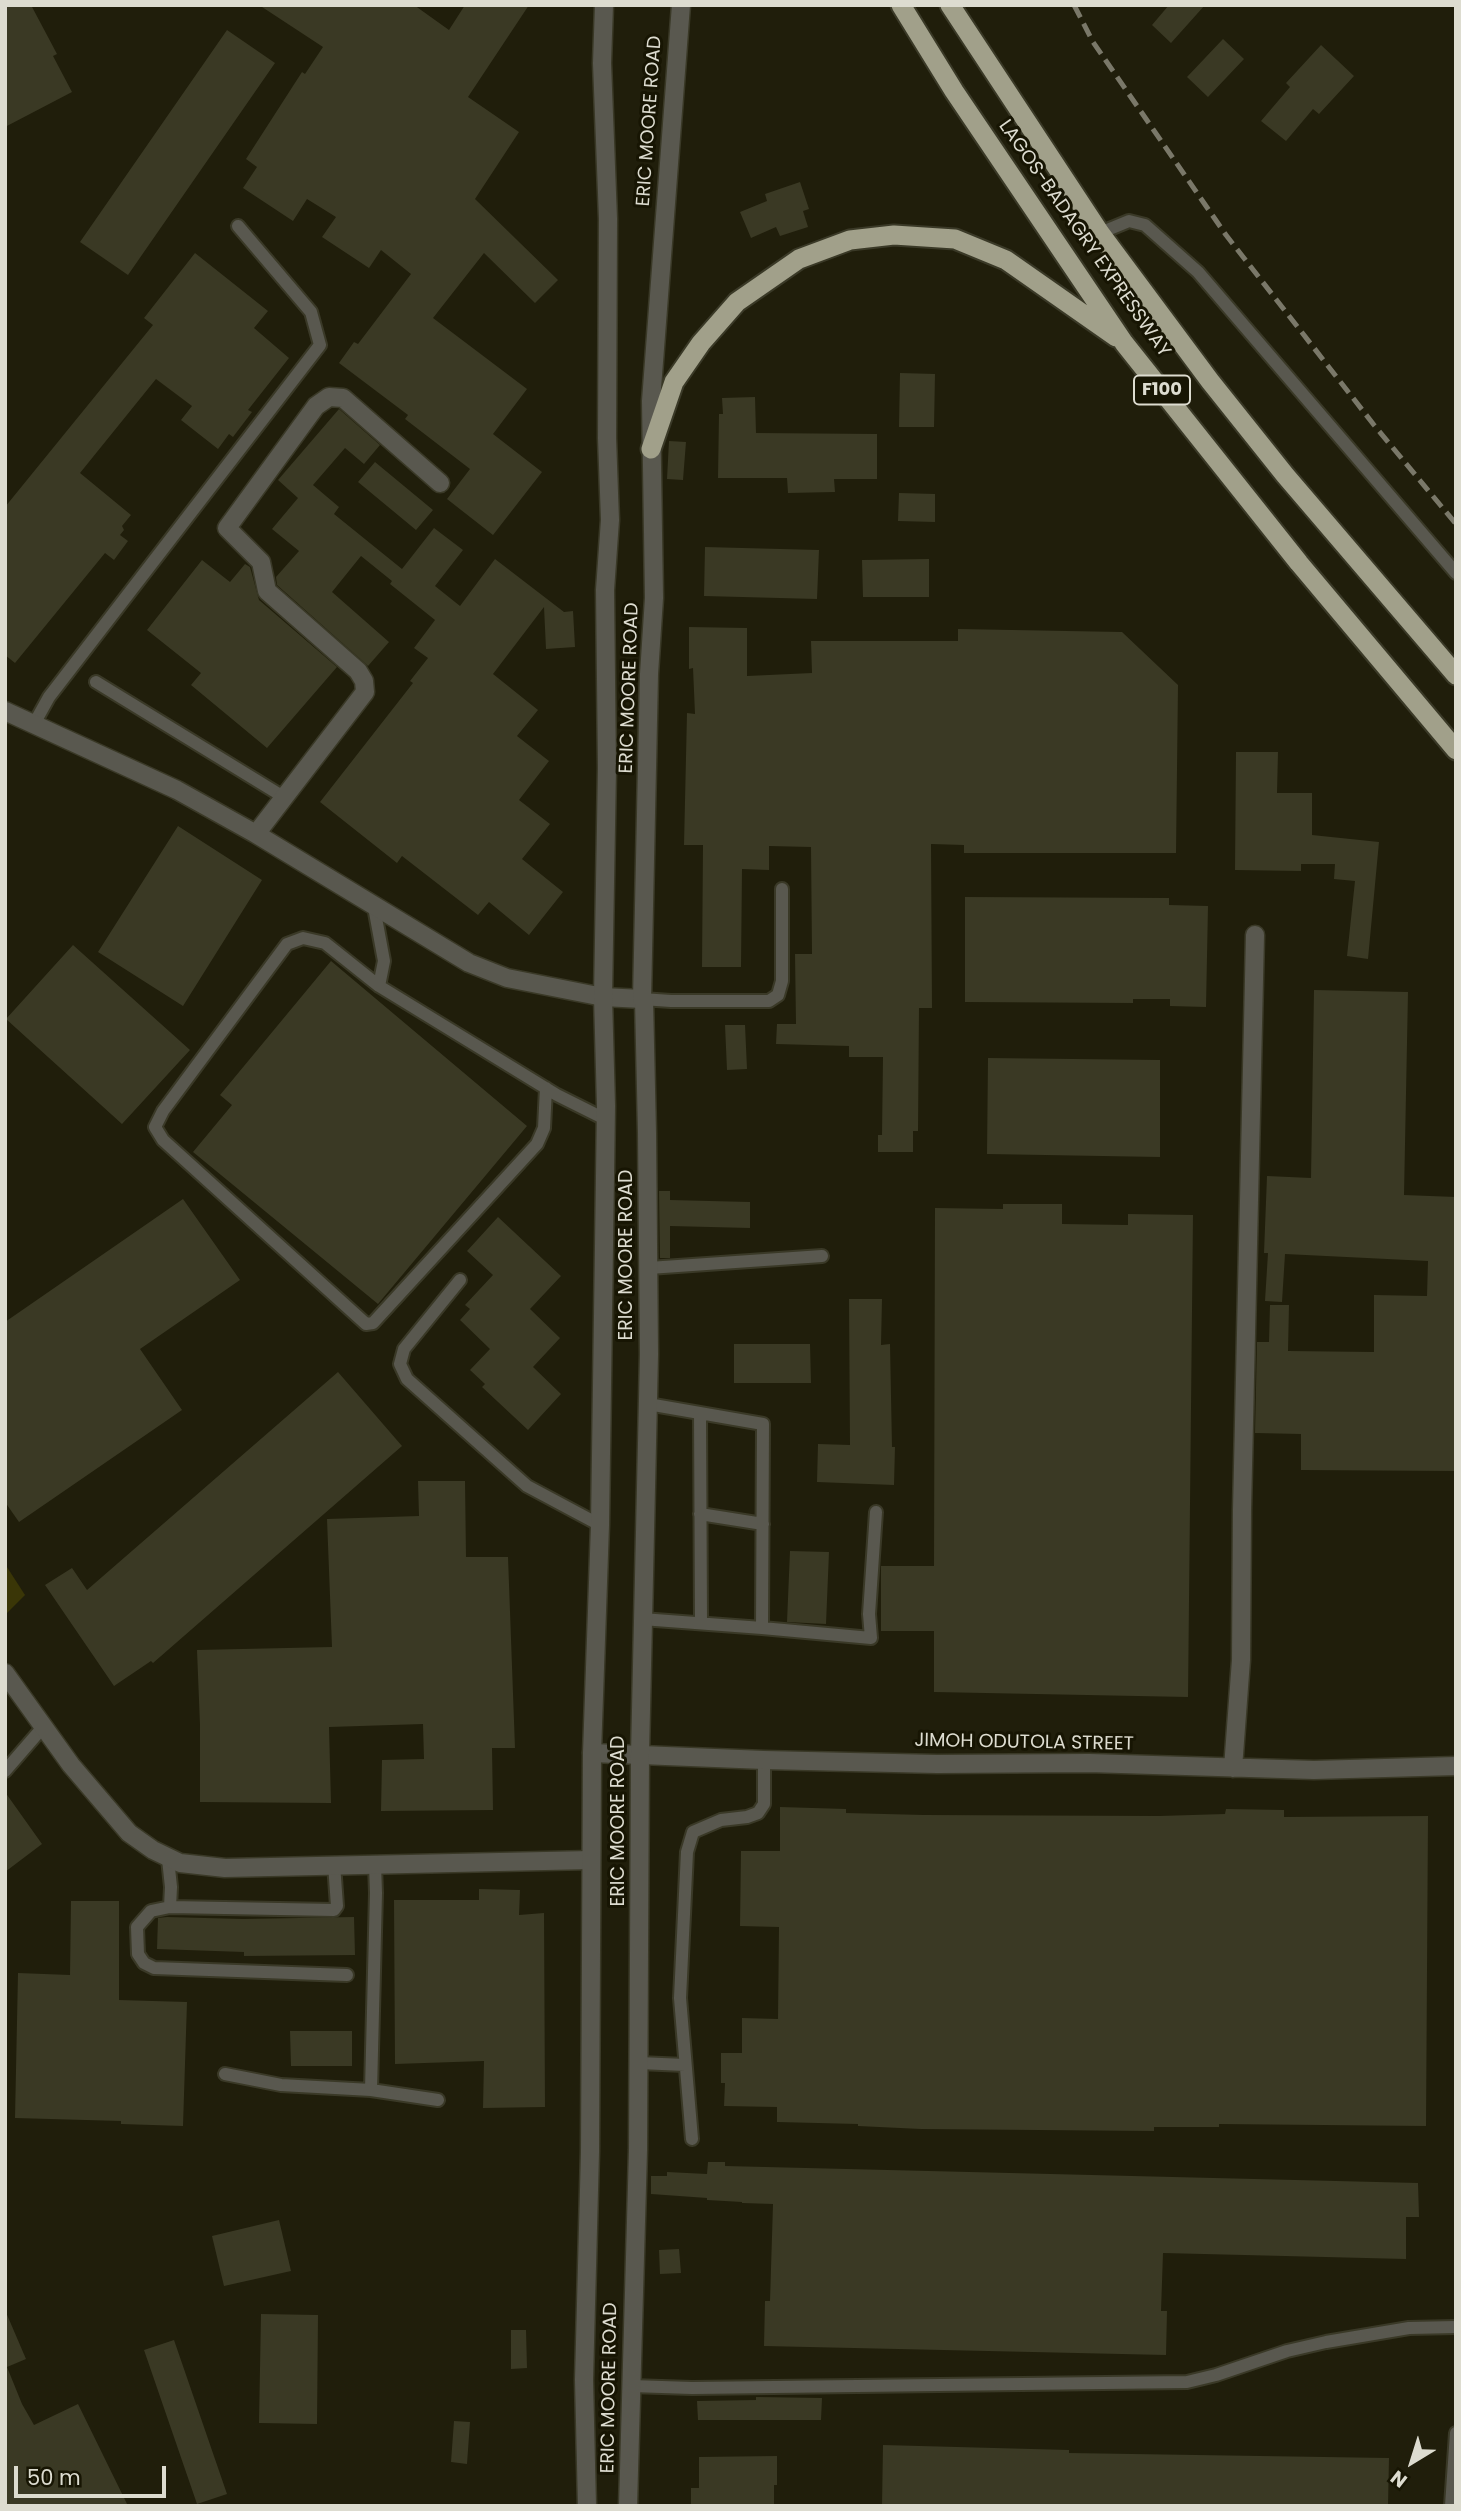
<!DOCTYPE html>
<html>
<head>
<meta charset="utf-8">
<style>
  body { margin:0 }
  #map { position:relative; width:1461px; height:2511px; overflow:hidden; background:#201e0b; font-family:Poppins,sans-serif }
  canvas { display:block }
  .frame { position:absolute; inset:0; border:7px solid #dddcd0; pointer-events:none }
  .north { position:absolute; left:1377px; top:2427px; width:70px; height:70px; -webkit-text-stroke:5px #171503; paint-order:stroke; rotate:218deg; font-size:19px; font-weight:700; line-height:28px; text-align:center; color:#dddcd0 }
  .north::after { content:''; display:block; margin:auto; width:24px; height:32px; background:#dddcd0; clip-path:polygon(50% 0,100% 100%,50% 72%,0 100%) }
  .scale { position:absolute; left:14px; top:2466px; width:152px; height:32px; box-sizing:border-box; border:4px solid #dddcd0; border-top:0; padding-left:9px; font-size:21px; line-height:24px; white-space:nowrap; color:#dddcd0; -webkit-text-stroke:5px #171503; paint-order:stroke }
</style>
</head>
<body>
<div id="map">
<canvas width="1461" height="2511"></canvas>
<div class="frame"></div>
<div class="north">N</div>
<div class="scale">50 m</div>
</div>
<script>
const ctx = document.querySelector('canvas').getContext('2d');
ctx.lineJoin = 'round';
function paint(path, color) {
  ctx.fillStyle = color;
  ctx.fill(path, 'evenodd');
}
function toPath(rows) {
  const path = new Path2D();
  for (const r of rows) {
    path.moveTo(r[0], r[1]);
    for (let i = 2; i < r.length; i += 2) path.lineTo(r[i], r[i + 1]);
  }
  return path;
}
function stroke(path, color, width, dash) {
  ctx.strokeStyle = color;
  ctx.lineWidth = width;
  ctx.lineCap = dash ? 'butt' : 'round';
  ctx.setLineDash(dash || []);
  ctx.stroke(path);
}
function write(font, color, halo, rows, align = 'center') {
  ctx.font = font + ' Poppins,sans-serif';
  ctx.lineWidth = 6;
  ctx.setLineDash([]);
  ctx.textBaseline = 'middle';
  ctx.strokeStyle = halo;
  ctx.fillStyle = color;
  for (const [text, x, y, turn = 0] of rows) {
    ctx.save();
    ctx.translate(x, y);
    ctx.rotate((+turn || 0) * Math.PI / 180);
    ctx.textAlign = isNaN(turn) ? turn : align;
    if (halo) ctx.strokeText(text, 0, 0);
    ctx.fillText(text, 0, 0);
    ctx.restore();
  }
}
const green = toPath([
  [5,1564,25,1595,5,1615]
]);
const building = toPath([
  [5,5,31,5,57,54,53,56,72,92,5,127],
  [259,5,414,5,449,30,465,5,529,5,468,97,519,132,475,199,558,280,535,303,484,253,433,318,527,389,493,434,542,472,493,535,447,499,470,469,405,419,408,415,339,363,354,342,358,344,411,274,381,250,369,268,322,237,336,217,307,199,293,221,243,188,257,167,246,159,302,72,305,74,323,47],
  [1169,5,1205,5,1171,43,1152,25],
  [227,30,275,63,128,275,80,242],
  [1223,39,1244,59,1208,97,1187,77],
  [1321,45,1354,76,1319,114,1313,109,1286,141,1261,121,1290,87,1286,83],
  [800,182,809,209,803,211,808,227,780,236,776,227,751,238,740,212,767,201,765,194],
  [195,253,268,311,254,328,289,358,248,410,252,412,233,437,229,434,218,449,181,420,192,406,156,379,80,473,131,515,122,526,124,530,120,535,128,541,114,560,105,553,15,663,5,655,5,507,153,325,144,318],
  [900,373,935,374,934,427,899,427],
  [755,397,756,433,877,434,877,479,834,479,835,492,788,493,787,478,718,478,719,414,723,414,722,398],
  [339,409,380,445,364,464,345,448,313,485,339,507,334,514,402,569,434,528,463,550,435,586,460,606,495,559,564,612,573,611,575,647,546,649,544,607,493,674,538,710,517,736,549,761,519,800,550,824,522,859,563,892,529,935,489,902,478,915,402,856,397,863,320,802,413,683,410,681,428,658,414,648,435,620,390,584,392,581,361,556,332,592,389,642,368,666,277,585,276,577,299,551,272,529,298,498,278,480],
  [669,441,686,442,683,480,667,479],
  [375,462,433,510,416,530,358,482],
  [899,493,935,494,935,522,898,521],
  [705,547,819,550,817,599,704,596],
  [929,559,929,597,863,597,862,560],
  [202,560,230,582,245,564,250,567,259,600,337,667,267,748,191,685,201,673,147,630],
  [689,627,747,628,747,676,812,673,811,641,958,641,958,629,1122,632,1178,685,1176,853,964,853,964,845,931,844,932,1008,919,1008,918,1131,913,1131,913,1152,878,1152,878,1135,882,1135,883,1057,849,1057,849,1046,776,1044,777,1024,796,1024,795,954,812,954,811,847,769,846,769,870,742,869,741,967,702,967,703,845,684,845,687,713,695,714,693,668,689,669],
  [1236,752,1278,752,1277,793,1312,793,1312,835,1379,842,1368,959,1347,956,1355,881,1334,879,1335,864,1301,864,1301,871,1235,870],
  [178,826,262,880,183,1006,98,952],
  [965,897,1169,898,1169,905,1208,906,1206,1007,1170,1006,1170,999,1133,999,1133,1003,965,1002],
  [73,945,190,1050,122,1124,6,1019],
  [331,961,527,1126,378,1304,193,1152,232,1105,220,1095],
  [1314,990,1408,992,1404,1195,1456,1197,1456,1471,1301,1470,1301,1434,1255,1433,1257,1342,1269,1342,1270,1305,1289,1305,1288,1351,1374,1352,1374,1295,1427,1296,1428,1261,1285,1254,1282,1302,1265,1301,1268,1253,1264,1253,1267,1176,1311,1178],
  [725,1025,745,1025,747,1069,727,1070],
  [988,1058,1160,1060,1160,1157,987,1154],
  [659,1191,670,1191,670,1200,750,1202,750,1228,670,1226,670,1258,660,1258],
  [183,1199,240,1280,140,1349,182,1410,19,1522,5,1502,5,1322],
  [1003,1204,1062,1204,1062,1224,1128,1225,1128,1214,1193,1215,1188,1697,934,1692,934,1631,881,1631,881,1566,934,1566,935,1208,1003,1209],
  [498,1217,561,1276,530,1309,560,1338,533,1367,561,1394,528,1430,482,1387,485,1384,470,1370,490,1349,460,1320,470,1309,465,1305,493,1275,467,1251],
  [849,1299,882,1299,881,1345,890,1344,892,1447,895,1447,894,1485,817,1482,818,1444,850,1445],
  [734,1344,810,1344,811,1383,734,1383],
  [338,1372,402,1446,153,1663,151,1661,114,1686,45,1585,72,1568,87,1590],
  [418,1481,465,1481,466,1557,508,1557,515,1748,492,1748,493,1810,381,1811,382,1760,424,1759,423,1724,329,1727,331,1803,200,1802,200,1725,197,1650,332,1647,327,1519,419,1516],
  [790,1551,829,1552,826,1624,787,1622],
  [5,1792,42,1844,5,1872],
  [780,1807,846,1809,846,1813,924,1815,1159,1816,1225,1814,1226,1809,1284,1810,1284,1817,1428,1816,1426,2126,1219,2124,1219,2127,1154,2127,1154,2131,921,2129,858,2126,858,2124,777,2122,777,2107,724,2106,725,2083,721,2083,721,2053,742,2053,742,2018,778,2019,779,1927,740,1926,741,1851,780,1851],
  [479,1889,520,1890,519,1915,544,1913,545,2107,483,2108,484,2061,395,2064,394,1900,479,1900],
  [71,1901,119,1901,119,2000,187,2002,183,2126,121,2124,121,2121,15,2118,18,1973,70,1975],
  [167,1917,243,1919,354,1917,355,1955,244,1956,244,1952,157,1949,158,1918],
  [290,2031,352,2031,352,2066,291,2066],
  [708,2162,725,2162,725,2166,1418,2183,1419,2217,1406,2217,1406,2259,1163,2253,1161,2311,1167,2311,1166,2355,764,2346,765,2301,770,2301,773,2204,742,2203,742,2202,707,2200,707,2198,651,2194,651,2176,667,2176,667,2172,707,2174],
  [279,2220,291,2271,224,2286,212,2236],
  [679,2249,681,2273,660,2274,659,2250],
  [5,2310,26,2359,7,2367,22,2404,34,2425,78,2404,128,2506,5,2506],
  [261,2314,318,2315,317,2424,259,2423],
  [511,2330,526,2330,527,2368,511,2369],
  [174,2340,227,2494,197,2504,144,2350],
  [756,2397,822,2398,821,2420,698,2420,697,2401,756,2400],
  [454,2421,470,2422,467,2464,451,2462],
  [883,2445,1069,2450,1069,2453,1389,2458,1388,2506,882,2506],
  [777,2456,777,2485,774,2485,774,2506,691,2506,691,2488,699,2488,699,2457]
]);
const service = toPath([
  [1100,233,1129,221,1145,225,1198,272,1456,573],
  [96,682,282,796],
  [34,724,49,697,320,345,311,312,238,226],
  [374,907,384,961,379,986],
  [642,999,671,1001,769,1001,778,995,782,981,782,889],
  [546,1088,544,1128,537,1144,373,1323,366,1324,163,1140,155,1127,163,1111,287,944,303,938,325,943,379,986,557,1095,605,1119],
  [649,1268,822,1256],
  [460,1280,404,1349,400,1364,407,1379,527,1486,600,1525],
  [700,1413,701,1623],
  [700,1514,763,1524],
  [642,1619,762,1628,763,1424,648,1404],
  [762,1628,871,1638,869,1614,876,1512],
  [5,1771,44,1726],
  [168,1859,171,1887,170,1907],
  [334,1864,337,1906,334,1910,170,1907,151,1911,137,1927,138,1954,144,1963,154,1968,347,1975],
  [639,2063,685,2065],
  [225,2074,281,2085,371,2090,376,1893,375,1865],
  [371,2090,438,2100],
  [692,2139,680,1998,687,1852,693,1832,721,1820,747,1817,758,1813,764,1804,764,1760],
  [631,2386,692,2388,1187,2382,1216,2375,1287,2351,1326,2342,1409,2328,1456,2327],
  [1451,2506,1456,2433]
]);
const minor = toPath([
  [5,711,177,790,256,834,469,963,507,978,603,997,642,999],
  [256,834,365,692,364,681,358,671,267,591,261,562,227,528,316,406,329,397,343,398,440,483],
  [5,1673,71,1765,129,1833,153,1850,180,1863,225,1868,591,1860],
  [592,1753,764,1760,937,1764,1089,1763,1314,1770,1456,1766],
  [1233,1768,1241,1660,1242,1510,1255,935]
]);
const tertiary = toPath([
  [587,2506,584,2380,590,2152,592,1753,600,1525,606,1106,603,997,607,768,605,590,610,520,607,438,608,219,602,63,604,5],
  [628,2506,638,2150,640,1754,649,1354,647,1133,644,1000,642,999,649,674,654,598,651,401,681,5]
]);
const trunk = toPath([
  [901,5,954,91,1124,343,1299,563,1456,750],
  [950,5,1100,233,1210,381,1285,475,1456,675],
  [651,449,674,382,701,343,737,302,799,259,850,240,894,235,955,239,1006,260,1116,337]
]);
const rail = toPath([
  [1074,5,1093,42,1226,235,1374,425,1456,524]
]);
const shields = [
  [1162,390,56]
];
const shieldNames = [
  ["F100",1162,390]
];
const streetNames = [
  ["ERIC MOORE ROAD",650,121,-86],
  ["LAGOS-BADAGRY EXPRESSWAY",1084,239,55],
  ["ERIC MOORE ROAD",630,688,-88],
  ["ERIC MOORE ROAD",627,1255,-90],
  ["JIMOH ODUTOLA STREET",1024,1743,1],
  ["ERIC MOORE ROAD",619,1821,-90],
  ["ERIC MOORE ROAD",610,2388,-89]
];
paint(green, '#3a3607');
paint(building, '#3a3924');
stroke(service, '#3a3927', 16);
stroke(minor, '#3a3927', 21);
stroke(tertiary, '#3a3927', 21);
stroke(trunk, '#3a3927', 23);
stroke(service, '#59584f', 12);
stroke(minor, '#59584f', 18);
stroke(tertiary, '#59584f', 18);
stroke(trunk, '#a1a08a', 19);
stroke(rail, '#7a7869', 5, [14, 7]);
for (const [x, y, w] of shields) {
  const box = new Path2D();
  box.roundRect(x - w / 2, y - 14.5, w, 29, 5);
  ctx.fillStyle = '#171503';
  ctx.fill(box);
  stroke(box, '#dddcd0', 2);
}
write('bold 18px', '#dddcd0', null, shieldNames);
write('19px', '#dddcd0', '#171503', streetNames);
</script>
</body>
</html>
